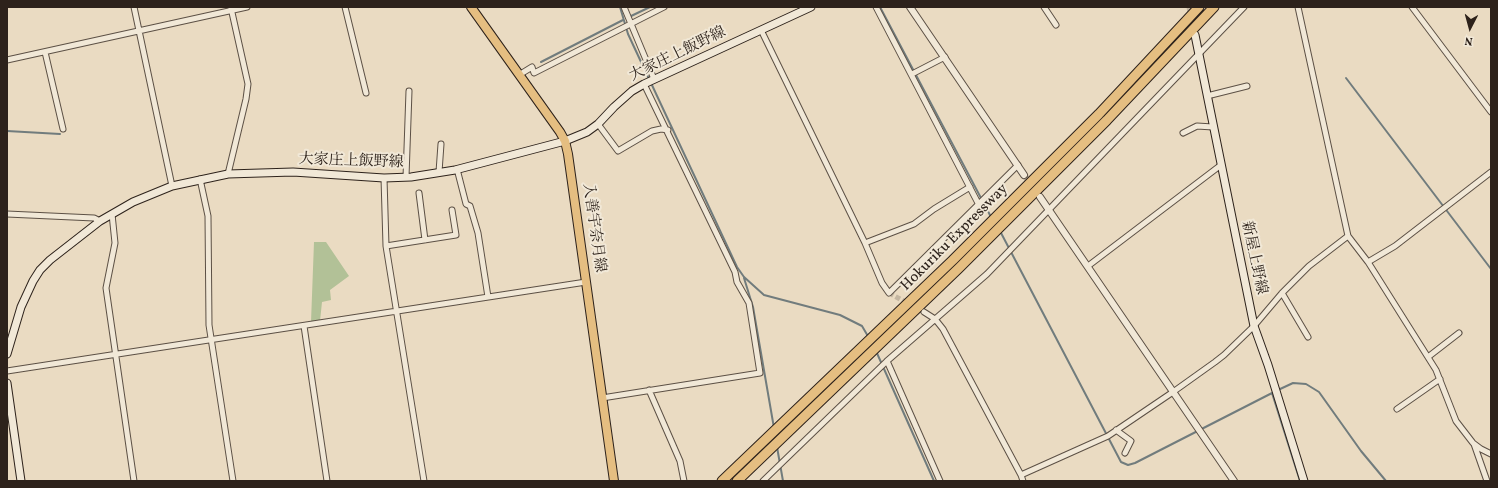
<!DOCTYPE html>
<html>
<head>
<meta charset="utf-8">
<style>
  body { margin:0 }
  #map { position:relative; width:1498px; height:488px; overflow:hidden; background:#eadbc2; font-family:Vollkorn,serif }
  canvas { display:block }
  .frame { position:absolute; inset:0; border:8px solid #2d221b; pointer-events:none }
  .north { position:absolute; left:1450px; top:8px; width:40px; height:40px; -webkit-text-stroke:3px #f1e8d7; paint-order:stroke; rotate:186deg; font-size:11px; font-weight:700; line-height:16px; text-align:center; color:#2d221b }
  .north::after { content:''; display:block; margin:auto; width:14px; height:18px; background:#2d221b; clip-path:polygon(50% 0,100% 100%,50% 72%,0 100%) }
</style>
</head>
<body>
<div id="map">
<canvas width="1498" height="488"></canvas>
<div class="frame"></div>
<div class="north">N</div>
</div>
<script>
const ctx = document.querySelector('canvas').getContext('2d');
ctx.lineJoin = 'round';
function paint(path, color) {
  ctx.fillStyle = color;
  ctx.fill(path, 'evenodd');
}
function toPath(rows) {
  const path = new Path2D();
  for (const r of rows) {
    path.moveTo(r[0], r[1]);
    for (let i = 2; i < r.length; i += 2) path.lineTo(r[i], r[i + 1]);
  }
  return path;
}
function stroke(path, color, width, dash) {
  ctx.strokeStyle = color;
  ctx.lineWidth = width;
  ctx.lineCap = dash ? 'butt' : 'round';
  ctx.setLineDash(dash || []);
  ctx.stroke(path);
}
function write(font, color, halo, rows, align = 'center') {
  ctx.font = font + ' Vollkorn,"Noto Serif JP",serif';
  ctx.lineWidth = 4;
  ctx.setLineDash([]);
  ctx.textBaseline = 'middle';
  ctx.strokeStyle = halo;
  ctx.fillStyle = color;
  for (const [text, x, y, turn = 0] of rows) {
    ctx.save();
    ctx.translate(x, y);
    ctx.rotate((+turn || 0) * Math.PI / 180);
    ctx.textAlign = isNaN(turn) ? turn : align;
    if (halo) ctx.strokeText(text, 0, 0);
    ctx.fillText(text, 0, 0);
    ctx.restore();
  }
}
const green = toPath([
  [314,242,326,242,349,276,330,290,331,300,322,302,320,321,311,322]
]);
const stream = toPath([
  [620,7,628,34,649,79],
  [880,7,991,217],
  [629,17,650,7],
  [541,62,623,20],
  [1346,78,1491,269],
  [651,83,737,267,744,277,764,295,840,315,862,326,869,338],
  [7,131,60,134],
  [1000,231,1121,462,1128,465,1135,463,1274,392],
  [744,278,753,307,774,428],
  [876,351,934,481],
  [1278,390,1293,383,1306,384,1319,392,1361,451,1386,481],
  [1272,393,1300,481],
  [777,447,783,481]
]);
const minorTunnel = toPath([
  [889,293,909,304]
]);
const tertiaryTunnel = toPath([
  [1024,175,1038,194]
]);
const secondaryTunnel = toPath([
  [1190,7,1194,31]
]);
const minor = toPath([
  [134,7,172,186],
  [345,7,366,93],
  [624,7,654,79],
  [876,7,979,205],
  [1044,7,1056,25],
  [1298,7,1348,236,1368,262,1436,370,1456,421,1473,443,1481,449,1491,454],
  [1412,7,1491,112],
  [761,30,865,243,882,283,889,293,1018,165],
  [45,52,63,129],
  [7,60,247,7],
  [912,74,945,57],
  [519,75,532,67,534,73,664,7],
  [1207,96,1247,86],
  [598,124,618,151,652,131,661,129,668,130],
  [1183,133,1197,126,1213,127],
  [457,169,466,204,470,206,478,233,488,297],
  [439,172,441,144],
  [228,174,246,99,248,84,231,8],
  [406,177,409,91],
  [384,178,386,246,424,481],
  [200,179,208,216,209,325,233,481],
  [419,193,425,240],
  [7,214,94,218,100,221],
  [112,214,115,243,106,288,134,481],
  [865,243,914,224,934,209,970,187],
  [386,246,456,235,452,210],
  [1368,262,1395,246,1491,172],
  [1088,266,1221,165],
  [1282,293,1308,337],
  [924,312,935,319,943,329,1021,475,1023,481],
  [304,326,327,481],
  [1428,357,1459,333],
  [887,361,940,481],
  [7,371,586,282],
  [649,390,680,461,684,481],
  [602,398,760,373,749,303,737,282,735,272,644,84],
  [1397,409,1440,379],
  [1116,430,1131,441,1125,453],
  [1474,444,1487,481],
  [1021,475,1108,436,1173,392,1215,362,1224,355,1254,326,1282,293,1309,266,1348,236],
  [763,481,887,361,987,274,1244,7]
]);
const tertiary = toPath([
  [910,7,1024,175],
  [1040,197,1234,481]
]);
const secondary = toPath([
  [1195,35,1254,326,1268,365,1304,481],
  [7,354,21,307,33,281,40,270,50,260,100,221,133,202,172,186,228,174,293,172,384,178,411,177,455,170,565,141,587,132,598,124,614,107,632,91,644,84,811,7],
  [7,383,21,481]
]);
const primary = toPath([
  [471,7,560,132,565,141,568,154,614,481]
]);
const motorway = toPath([
  [722,481,953,260,1099,114,1199,7],
  [737,481,959,268,1107,120,1214,7]
]);
const streetNames = [
  ["大家庄上飯野線",678,55,-26],
  ["大家庄上飯野線",351,162,2],
  ["入善宇奈月線",593,228,82],
  ["Hokuriku Expressway",955,238,-45],
  ["新屋上野線",1253,258,78]
];
paint(green, '#b2c197');
stroke(stream, '#717c7d', 2);
stroke(minorTunnel, '#c4b6a1', 5, [5, 2.5]);
stroke(tertiaryTunnel, '#c4b6a1', 6, [6, 3]);
stroke(secondaryTunnel, '#c4b6a1', 7, [7, 3.5]);
stroke(minor, '#5c5045', 7);
stroke(tertiary, '#5c5045', 8);
stroke(secondary, '#2d221b', 9);
stroke(primary, '#2d221b', 10);
stroke(motorway, '#2d221b', 11);
stroke(minor, '#f1e8d7', 5);
stroke(tertiary, '#f1e8d7', 6);
stroke(secondary, '#f1e8d7', 7);
stroke(primary, '#e5be81', 8);
stroke(motorway, '#e5be81', 9);
write('15px', '#2d221b', '#f1e8d7', streetNames);
</script>
</body>
</html>
